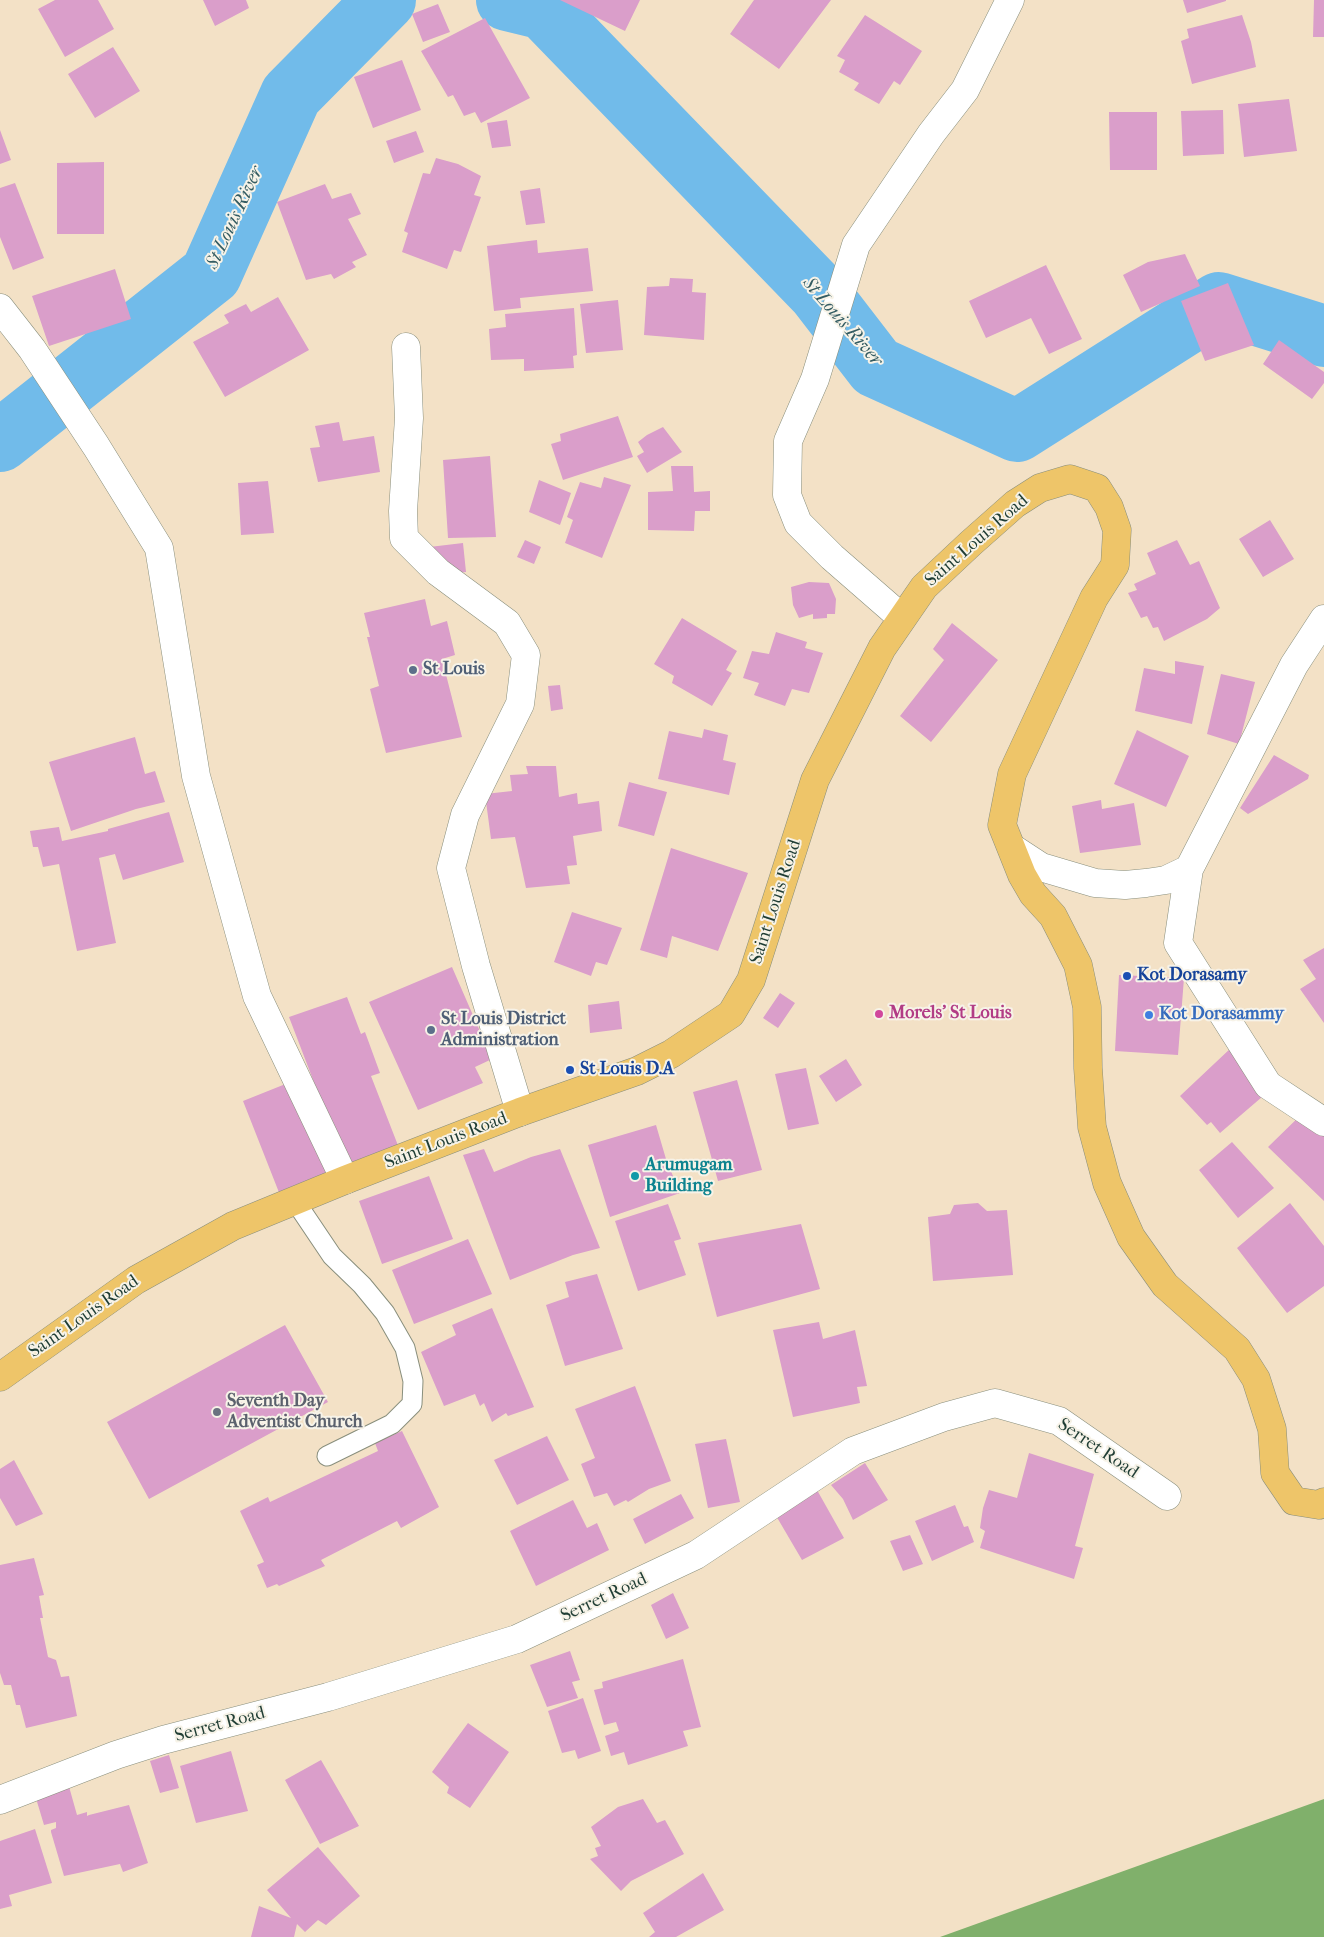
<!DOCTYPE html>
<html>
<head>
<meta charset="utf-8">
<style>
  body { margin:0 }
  canvas { display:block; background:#f3e1c6 }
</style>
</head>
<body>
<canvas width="1324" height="1937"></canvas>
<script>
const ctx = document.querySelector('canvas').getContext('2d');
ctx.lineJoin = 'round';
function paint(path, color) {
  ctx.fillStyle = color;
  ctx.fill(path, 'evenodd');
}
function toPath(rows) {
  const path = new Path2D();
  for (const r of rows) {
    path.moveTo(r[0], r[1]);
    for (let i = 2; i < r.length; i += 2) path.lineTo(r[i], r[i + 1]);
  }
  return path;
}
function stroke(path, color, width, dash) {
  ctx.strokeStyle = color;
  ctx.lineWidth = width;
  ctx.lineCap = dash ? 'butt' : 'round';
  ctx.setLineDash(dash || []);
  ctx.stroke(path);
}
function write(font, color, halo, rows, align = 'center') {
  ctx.font = font + ' "IM FELL French Canon",serif';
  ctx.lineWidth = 4;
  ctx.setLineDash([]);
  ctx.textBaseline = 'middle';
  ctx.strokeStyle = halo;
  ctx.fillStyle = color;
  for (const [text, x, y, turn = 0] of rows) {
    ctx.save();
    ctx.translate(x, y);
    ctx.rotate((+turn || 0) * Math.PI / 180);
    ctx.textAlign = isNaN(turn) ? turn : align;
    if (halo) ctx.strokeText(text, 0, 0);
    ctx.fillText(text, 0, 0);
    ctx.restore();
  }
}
const forest = toPath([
  [1324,1799,1324,1937,940,1937]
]);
const river = toPath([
  [507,0,544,9,819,293,876,367,1017,431,1219,303,1324,336],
  [0,441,211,274,291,95,385,0]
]);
const building = toPath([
  [55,0,98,0,114,29,65,57,38,9],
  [203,0,246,0,249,8,215,26],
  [560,0,640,0,625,31],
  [754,0,831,0,779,69,730,34],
  [1183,0,1226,0,1226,1,1187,13],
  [1314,0,1324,0,1324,37,1313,37],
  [438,4,450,32,423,42,412,14],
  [865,15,922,51,900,85,894,81,879,104,854,90,859,83,839,72,845,60,837,56],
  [1242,15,1251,42,1256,67,1192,84,1181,41,1189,38,1187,29],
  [485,18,530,98,481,123,475,112,464,116,453,95,448,97,421,51],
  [113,47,140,91,95,118,68,74],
  [402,60,421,110,373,128,354,77],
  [1289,99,1297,151,1244,157,1238,104],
  [1223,110,1224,154,1183,156,1181,111],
  [1109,112,1157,112,1157,170,1110,170],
  [507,120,511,146,492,148,487,123],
  [0,130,11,160,0,164],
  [416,131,424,152,394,163,386,141],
  [436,158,458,164,481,176,474,195,481,197,461,252,454,250,447,269,402,252,408,233,404,231,423,173,430,174],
  [104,162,104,234,57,234,57,163],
  [15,183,44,258,13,270,0,237,0,188],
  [325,184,332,199,351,193,361,214,348,219,367,255,352,262,356,267,334,279,331,274,306,280,277,202],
  [540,188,545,223,526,225,520,191],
  [537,240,538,253,588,248,593,291,520,298,521,308,494,311,487,246],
  [1185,254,1200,286,1141,312,1123,275,1148,262],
  [1046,265,1082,339,1049,354,1031,318,986,338,969,301],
  [115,269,131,319,49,346,32,296],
  [670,278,693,279,692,292,706,293,704,340,644,335,647,287,669,286],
  [1228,283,1254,345,1205,361,1181,301],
  [278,297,309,350,225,397,193,342,229,323,224,315,246,304,251,312],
  [618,300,623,350,586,353,580,304],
  [574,308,577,355,573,356,574,368,524,371,524,359,491,360,489,329,506,327,505,314],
  [1279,340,1324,372,1324,383,1312,399,1263,364],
  [618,416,633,457,563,480,551,444,561,441,560,434],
  [339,422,343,441,374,436,380,472,318,482,310,448,320,447,315,426],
  [663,427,682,452,647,473,637,456,644,452,638,442,647,435],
  [490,456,496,537,448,538,443,460],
  [671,466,693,466,694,492,710,491,710,511,695,511,694,531,648,530,648,492,673,491],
  [604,477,631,485,602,558,565,543,573,520,567,517,580,482,601,488],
  [539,480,571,493,560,525,529,512],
  [268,481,274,533,241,535,238,483],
  [1270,520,1294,559,1263,577,1239,539],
  [525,540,541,547,534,564,517,557],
  [1177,540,1190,565,1199,561,1220,608,1207,619,1164,641,1158,627,1153,628,1147,616,1141,618,1128,593,1137,590,1134,584,1156,574,1147,553],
  [463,543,466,572,424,576,421,548],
  [809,582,829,583,836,599,835,614,827,614,827,618,813,619,813,614,799,618,793,605,791,587],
  [425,599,431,626,447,621,455,655,442,659,462,737,386,753,370,689,379,686,367,637,370,637,364,613],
  [682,618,737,651,726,670,732,673,712,706,672,683,674,676,654,664],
  [952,623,998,660,931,742,900,716,944,660,933,649],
  [776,632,807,642,805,648,823,653,809,693,792,689,785,706,754,695,759,683,743,678,752,651,769,654],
  [1175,661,1204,666,1192,724,1135,711,1144,668,1175,674],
  [1221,674,1255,682,1239,744,1207,734],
  [560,685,563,709,551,711,548,686],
  [704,729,728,735,723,760,736,763,729,795,658,779,669,731,702,738],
  [1137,730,1189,756,1166,807,1114,784],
  [135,737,145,774,155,771,165,802,136,809,71,831,49,762],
  [1274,755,1309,775,1308,779,1248,814,1240,808],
  [526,766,556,766,559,797,577,793,578,804,599,801,602,831,573,836,577,865,567,866,570,884,526,888,515,837,491,839,485,794,512,791,510,775,528,774],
  [629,782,667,792,654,836,618,826],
  [1101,800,1102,809,1134,803,1141,845,1080,853,1072,806],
  [169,812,184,862,123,880,115,854,99,858,116,943,77,951,59,864,43,867,38,847,33,847,30,831,59,827,62,841,108,831,108,829],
  [671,848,748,873,718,951,672,936,667,958,640,950],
  [572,912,622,928,607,965,596,962,591,976,554,962],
  [1324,948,1324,1023,1300,989,1316,979,1303,960],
  [452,967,492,1059,475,1067,483,1083,418,1110,369,1002],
  [1119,975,1184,978,1178,1055,1115,1051],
  [780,993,795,1003,778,1028,763,1018],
  [347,997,361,1034,365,1032,380,1073,371,1076,399,1148,346,1166,289,1017],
  [619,1001,622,1029,590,1033,588,1005],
  [1232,1047,1269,1091,1220,1133,1211,1122,1207,1125,1180,1096],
  [846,1059,862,1085,836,1102,819,1076],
  [806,1068,819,1124,788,1130,775,1074],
  [737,1080,762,1170,718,1181,693,1092],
  [293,1081,331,1176,280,1195,243,1101],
  [1308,1108,1324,1123,1324,1201,1268,1147],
  [656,1125,666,1159,680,1193,610,1217,588,1145],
  [1232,1142,1274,1188,1238,1218,1199,1170],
  [484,1149,494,1172,531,1157,560,1149,600,1248,573,1255,510,1280,463,1155],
  [429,1176,453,1239,382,1264,359,1201],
  [978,1203,987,1211,1007,1210,1013,1275,933,1281,928,1217,950,1214,954,1205],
  [1290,1203,1324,1246,1324,1286,1287,1313,1237,1248],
  [668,1204,681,1239,674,1241,686,1275,638,1291,615,1221],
  [801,1224,820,1289,717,1317,698,1243],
  [468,1239,492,1294,414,1324,392,1270],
  [597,1274,623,1349,565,1366,546,1305,569,1297,565,1282],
  [492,1308,534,1407,508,1416,506,1413,492,1422,484,1403,480,1406,475,1394,444,1406,421,1352,456,1335,452,1325],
  [819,1322,823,1339,855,1330,867,1386,857,1387,860,1403,793,1417,773,1330],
  [285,1325,328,1402,149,1499,107,1422],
  [635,1386,671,1481,649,1489,628,1502,626,1500,614,1506,607,1493,594,1497,581,1464,595,1458,575,1409],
  [402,1431,439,1507,401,1528,397,1521,321,1560,325,1566,279,1586,277,1584,267,1588,257,1565,264,1562,240,1511,268,1497,270,1502,378,1451,375,1443],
  [547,1436,569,1480,517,1505,494,1460],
  [726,1439,740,1502,708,1508,695,1444],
  [1029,1453,1094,1474,1075,1546,1083,1548,1074,1579,980,1548,985,1531,980,1528,983,1508,989,1490,1017,1498],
  [14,1460,43,1514,16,1526,0,1498,0,1469],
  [865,1463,888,1500,853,1520,843,1499,831,1485],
  [817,1490,844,1538,802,1560,775,1514],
  [681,1494,694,1518,645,1544,633,1519],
  [573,1500,587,1528,597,1523,609,1550,536,1586,510,1531],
  [955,1505,964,1527,968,1526,974,1542,932,1561,915,1521],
  [910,1535,923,1564,903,1571,890,1541],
  [34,1558,44,1595,39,1596,43,1618,40,1618,48,1657,56,1660,61,1677,69,1676,77,1716,26,1728,20,1705,16,1705,11,1685,4,1685,0,1673,0,1565],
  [673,1593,689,1628,666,1639,651,1605],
  [570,1651,580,1680,572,1682,578,1698,547,1707,530,1665],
  [683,1659,701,1727,683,1731,688,1746,628,1765,624,1752,611,1756,605,1736,619,1731,616,1722,604,1725,594,1690,603,1688,602,1682],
  [583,1698,601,1751,578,1759,575,1750,562,1753,548,1711],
  [468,1723,509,1752,470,1808,447,1793,449,1787,432,1772],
  [231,1751,248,1811,196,1823,180,1766],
  [169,1755,179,1788,160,1793,150,1761],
  [321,1760,359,1826,320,1844,285,1780],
  [68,1783,77,1815,87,1812,87,1816,89,1815,129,1805,148,1863,123,1872,120,1864,64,1876,51,1832,51,1830,56,1828,56,1822,44,1825,35,1795],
  [643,1799,657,1823,665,1820,684,1854,631,1881,621,1891,590,1859,598,1856,595,1848,601,1846,591,1827,618,1807],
  [35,1829,52,1883,9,1895,12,1906,0,1909,0,1841],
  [318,1847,360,1896,326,1925,318,1920,305,1932,297,1924,294,1937,251,1937,259,1906,291,1918,267,1890],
  [703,1873,724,1910,676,1937,649,1937,655,1932,643,1913]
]);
const lane = toPath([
  [295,1201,332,1256,362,1285,385,1313,405,1348,413,1381,412,1404,392,1424,327,1456]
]);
const street = toPath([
  [0,308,32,349,96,446,159,548,196,776,257,996,345,1180],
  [406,347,409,418,403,511,404,538,438,572,507,623,526,655,520,704,465,815,451,868,476,966,520,1112],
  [902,618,832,557,798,523,787,495,788,441,815,379,856,245,931,134,965,90,1010,0],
  [1324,619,1294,665,1189,869,1178,943,1268,1085,1324,1122],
  [1012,848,1041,867,1095,883,1125,885,1146,883,1166,880,1189,869],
  [0,1800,116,1755,163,1740,328,1697,517,1639,696,1555,853,1451,944,1417,995,1403,1059,1421,1167,1496]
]);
const primary = toPath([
  [0,1377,136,1280,233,1226,345,1180,520,1112,637,1071,671,1054,731,1014,751,980,815,780,882,648,924,587,971,543,1015,504,1040,488,1070,479,1097,488,1109,507,1117,530,1115,565,1094,598,1012,774,1002,825,1022,875,1033,894,1053,916,1078,965,1087,1007,1088,1068,1092,1127,1107,1183,1131,1237,1165,1285,1237,1349,1256,1379,1272,1429,1275,1473,1294,1501,1319,1505,1324,1502]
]);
const markers = [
  [413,670,5,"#5c6f8a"],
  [1127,976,5,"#1a4fb4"],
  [879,1014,5,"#d1479c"],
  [1149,1015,5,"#3f7fe0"],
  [431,1030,5,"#5c6f8a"],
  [570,1070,5,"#1a4fb4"],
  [635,1176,5,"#0f9aa8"],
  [217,1412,5,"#6b7280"]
];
const streetNames = [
  ["Saint Louis Road",977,541,-41],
  ["Saint Louis Road",776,902,-72],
  ["Saint Louis Road",446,1141,-21],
  ["Saint Louis Road",84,1317,-35],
  ["Serret Road",1098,1449,34],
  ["Serret Road",604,1598,-25],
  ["Serret Road",220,1725,-15]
];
const serviceNames = [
  ["St Louis",423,670],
  ["St Louis District",441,1020],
  ["Administration",441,1041]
];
const transitNames = [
  ["Kot Dorasamy",1137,976],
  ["St Louis D.A",580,1070]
];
const hotelNames = [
  ["Morels' St Louis",889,1014]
];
const shopNames = [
  ["Kot Dorasammy",1159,1015]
];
const cultureNames = [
  ["Arumugam",645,1166],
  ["Building",645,1187]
];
const worshipNames = [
  ["Seventh Day",227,1402],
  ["Adventist Church",227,1423]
];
const waterNames = [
  ["St Louis River",235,218,-65],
  ["St Louis River",842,322,49]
];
paint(forest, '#80b06b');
stroke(river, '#71bbea', 62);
paint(building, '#da9eca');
stroke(lane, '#898f7d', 21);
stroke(street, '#898f7d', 29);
stroke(primary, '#898f7d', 29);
stroke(lane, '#fff', 19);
stroke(street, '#fff', 28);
stroke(primary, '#eec569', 28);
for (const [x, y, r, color] of markers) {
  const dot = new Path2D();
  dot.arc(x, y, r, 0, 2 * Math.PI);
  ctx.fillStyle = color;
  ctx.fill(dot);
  stroke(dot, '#f7f3e8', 2);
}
write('18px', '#1f3d34', '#f7f3e8', streetNames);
write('bold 18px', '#4e5e75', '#f7f3e8', serviceNames, 'left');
write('bold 18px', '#164399', '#f7f3e8', transitNames, 'left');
write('bold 18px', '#b23c85', '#f7f3e8', hotelNames, 'left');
write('bold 18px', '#366cbe', '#f7f3e8', shopNames, 'left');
write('bold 18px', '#0d838f', '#f7f3e8', cultureNames, 'left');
write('bold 18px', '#5b616d', '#f7f3e8', worshipNames, 'left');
write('italic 19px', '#345c62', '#f7f3e8', waterNames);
</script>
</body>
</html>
